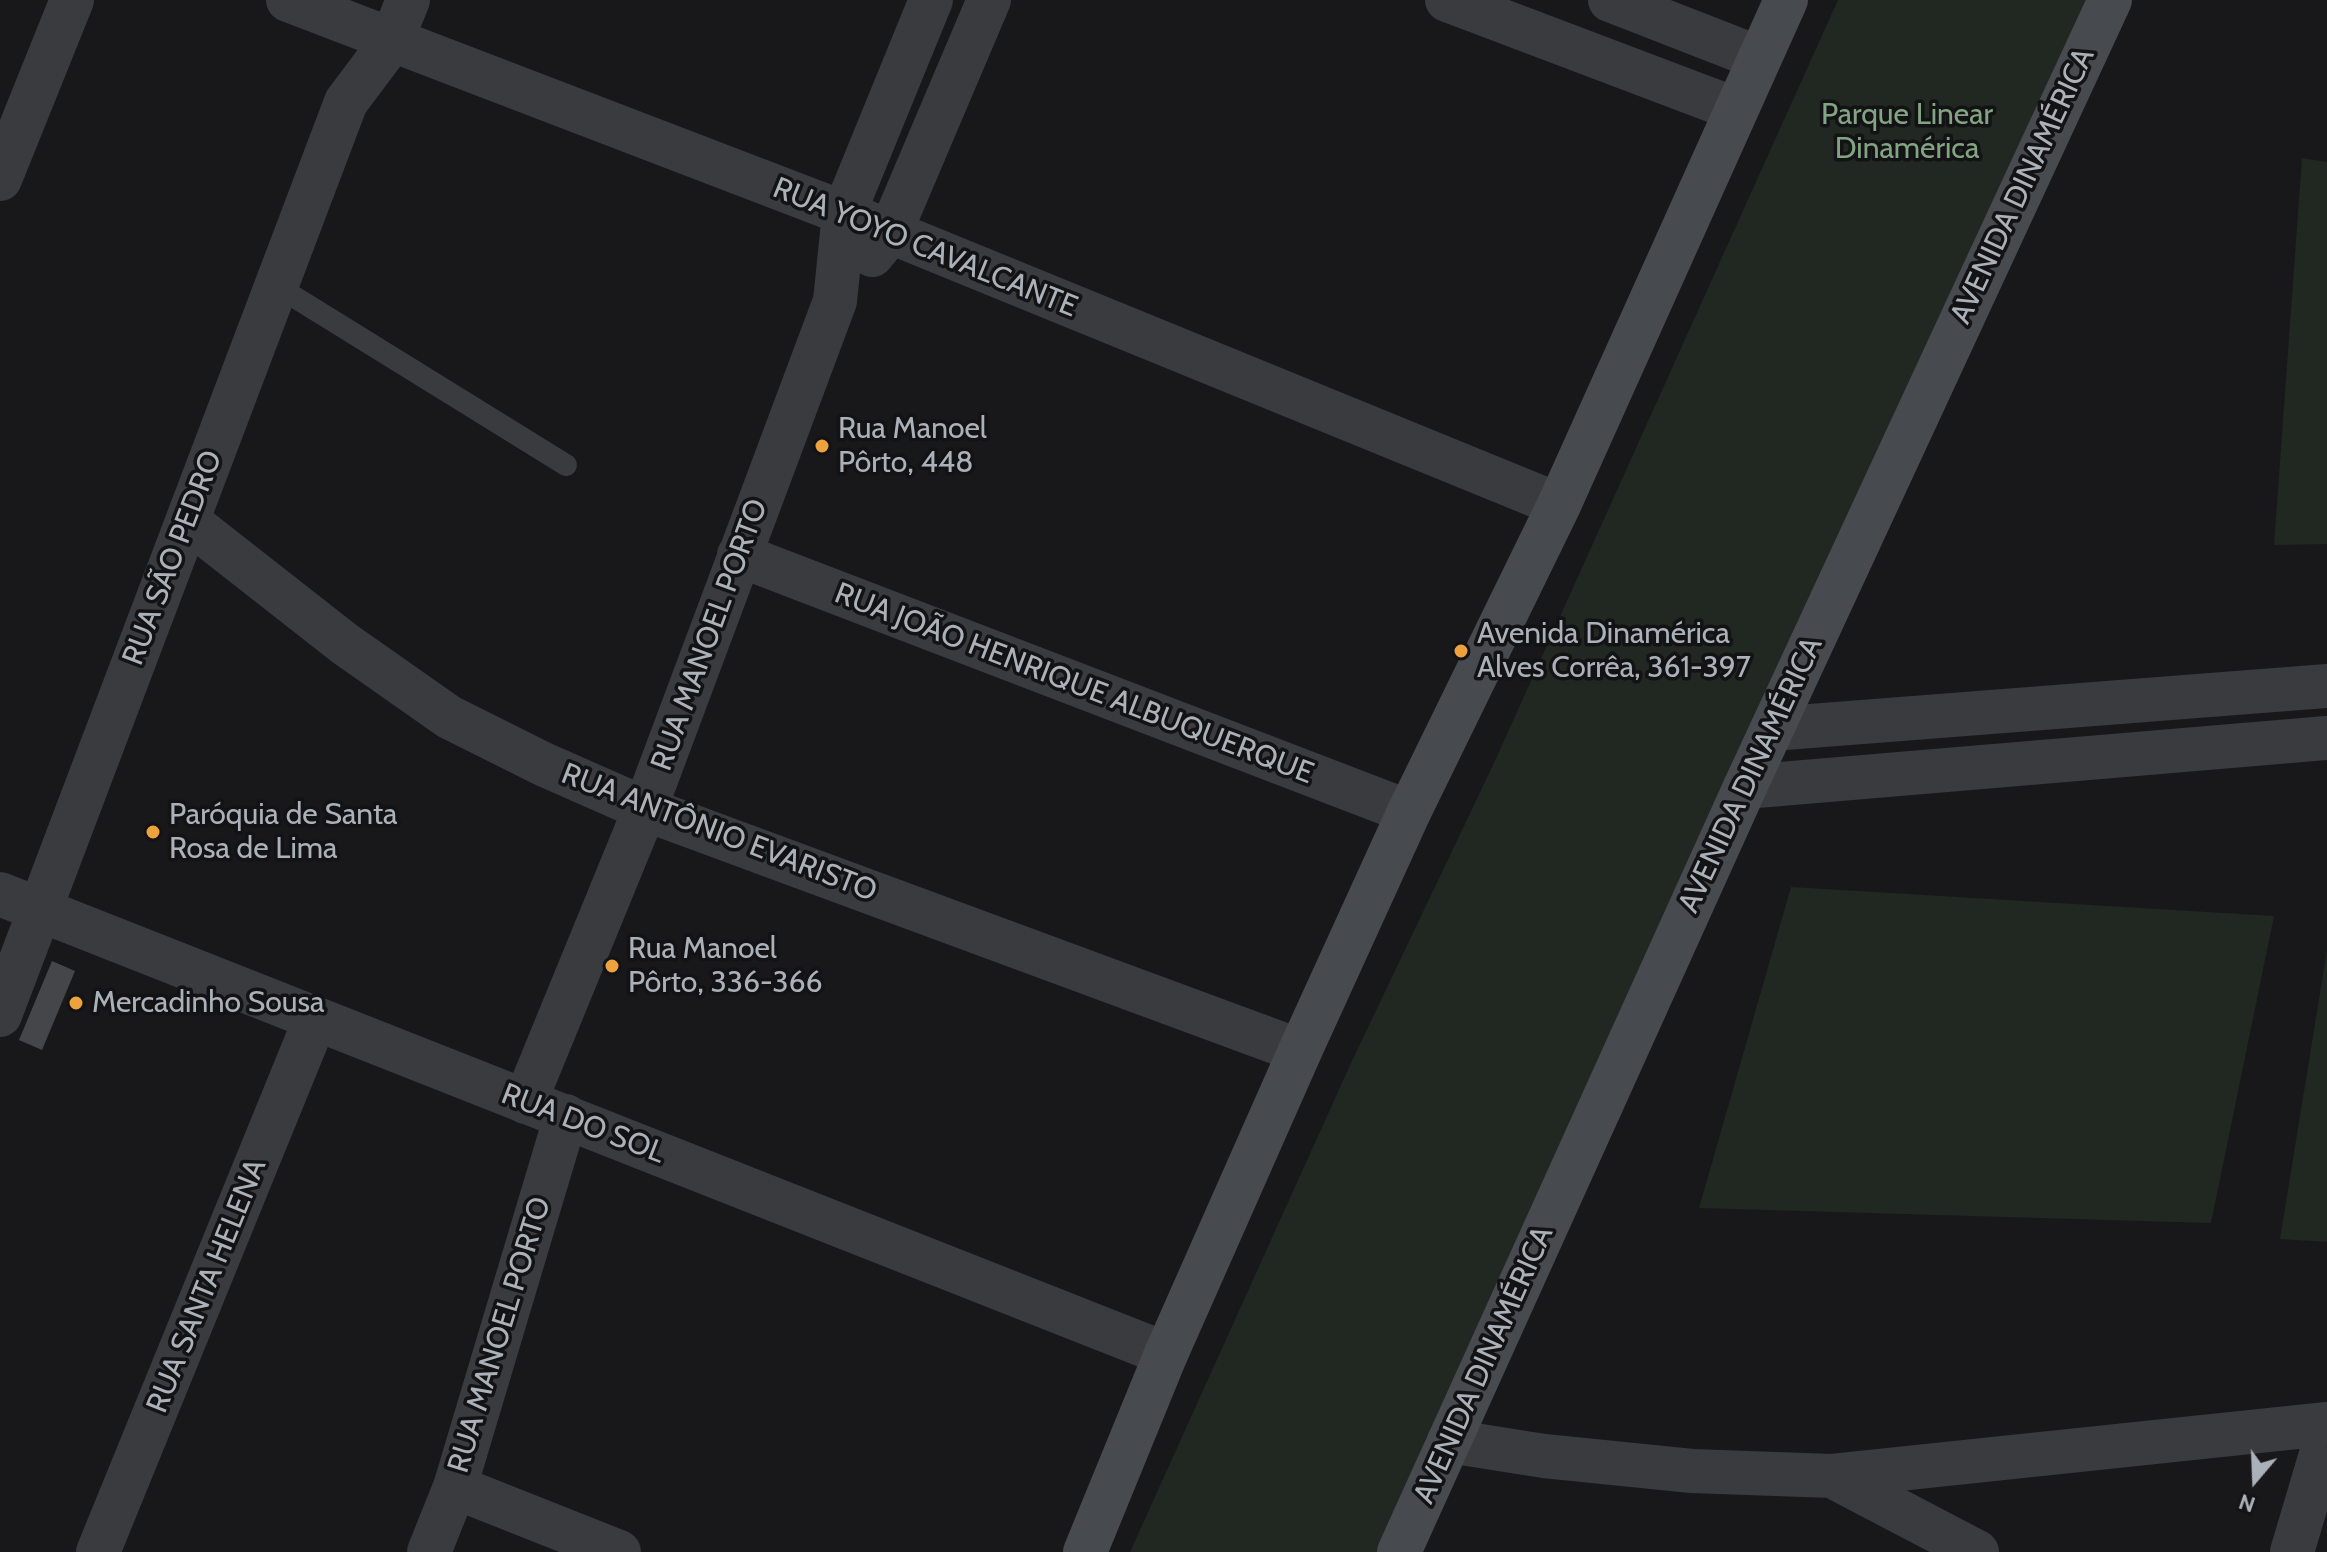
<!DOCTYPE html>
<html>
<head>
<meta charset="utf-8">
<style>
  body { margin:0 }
  #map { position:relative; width:2327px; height:1552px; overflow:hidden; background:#18181a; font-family:Cabin,sans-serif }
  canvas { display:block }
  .north { position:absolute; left:2215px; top:1440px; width:80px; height:80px; -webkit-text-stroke:6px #131315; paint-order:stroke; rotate:199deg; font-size:22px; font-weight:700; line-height:32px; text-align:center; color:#abb1b9 }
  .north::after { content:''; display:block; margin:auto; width:28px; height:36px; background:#abb1b9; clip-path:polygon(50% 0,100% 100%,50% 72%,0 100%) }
</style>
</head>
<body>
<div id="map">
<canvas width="2327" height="1552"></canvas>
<div class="north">N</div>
</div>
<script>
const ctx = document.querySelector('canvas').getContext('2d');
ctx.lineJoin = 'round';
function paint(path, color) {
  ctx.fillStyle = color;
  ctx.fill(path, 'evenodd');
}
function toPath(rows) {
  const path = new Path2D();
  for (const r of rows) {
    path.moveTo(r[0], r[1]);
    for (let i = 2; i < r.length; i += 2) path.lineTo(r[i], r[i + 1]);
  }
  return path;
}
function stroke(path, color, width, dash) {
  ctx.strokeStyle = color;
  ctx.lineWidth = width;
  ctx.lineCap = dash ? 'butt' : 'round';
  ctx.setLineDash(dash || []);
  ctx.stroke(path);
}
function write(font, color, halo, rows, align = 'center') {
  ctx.font = font + ' Cabin,sans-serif';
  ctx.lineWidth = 7;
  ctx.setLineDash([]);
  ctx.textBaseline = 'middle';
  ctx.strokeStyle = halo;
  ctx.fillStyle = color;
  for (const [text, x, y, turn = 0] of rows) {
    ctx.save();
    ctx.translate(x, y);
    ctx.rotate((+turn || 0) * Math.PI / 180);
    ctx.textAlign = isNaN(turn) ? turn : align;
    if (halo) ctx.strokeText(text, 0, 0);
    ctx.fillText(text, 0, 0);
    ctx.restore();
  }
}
const green = toPath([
  [1838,0,2099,0,1387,1552,1130,1552,1351,1063,1494,763],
  [2302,158,2327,162,2327,544,2274,545],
  [1791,887,2274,916,2211,1223,1699,1208],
  [2327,950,2327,1242,2280,1239]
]);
const building = toPath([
  [52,961,75,971,42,1050,19,1040]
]);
const service = toPath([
  [275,285,566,465]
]);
const minor = toPath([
  [288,0,844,213,1559,505],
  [0,179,72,0],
  [872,255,890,233,989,0],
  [188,521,345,644,449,717,543,764,645,809,1300,1051],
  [739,555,1409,812],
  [1772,729,2327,686],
  [1745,787,2327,738],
  [0,894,1166,1354],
  [0,1015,346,102,391,42,408,0],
  [525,1102,645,809,835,301,844,213,931,0],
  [1449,1441,1544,1456,1692,1471,1832,1476,2327,1424],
  [1832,1476,1977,1552],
  [455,1487,619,1552],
  [98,1552,315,1020],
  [429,1552,455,1487,566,1116],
  [2292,1552,2327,1434]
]);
const tertiary = toPath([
  [1447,0,1735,109],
  [1610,0,1759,58]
]);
const secondary = toPath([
  [1085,1552,1166,1354,1300,1051,1409,812,1559,505,1786,0],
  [1399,1552,1745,787,2110,0]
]);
const markers = [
  [822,446,8,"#eca33e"],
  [1461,651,8,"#eca33e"],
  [153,832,8,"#eca33e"],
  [612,966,8,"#eca33e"],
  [76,1003,8,"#eca33e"]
];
const parkNames = [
  ["Parque Linear",1907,115],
  ["Dinamérica",1907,149]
];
const streetNames = [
  ["AVENIDA DINAMÉRICA",2023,186,-65],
  ["RUA YOYO CAVALCANTE",925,248,22],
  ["RUA SÃO PEDRO",173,558,-69],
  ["RUA MANOEL PORTO",710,635,-70],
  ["RUA JOÃO HENRIQUE ALBUQUERQUE",1074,684,21],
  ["AVENIDA DINAMÉRICA",1751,775,-65],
  ["RUA ANTÔNIO EVARISTO",719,833,21],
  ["RUA DO SOL",583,1124,21],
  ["RUA SANTA HELENA",207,1286,-68],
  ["RUA MANOEL PORTO",500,1335,-73],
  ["AVENIDA DINAMÉRICA",1484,1365,-66]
];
const poiNames = [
  ["Rua Manoel",838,429],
  ["Pôrto, 448",838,463],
  ["Avenida Dinamérica",1477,634],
  ["Alves Corrêa, 361-397",1477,668],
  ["Paróquia de Santa",169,815],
  ["Rosa de Lima",169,849],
  ["Rua Manoel",628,949],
  ["Pôrto, 336-366",628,983],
  ["Mercadinho Sousa",92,1003]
];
paint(green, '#202821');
paint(building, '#45464a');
stroke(service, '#393b3f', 22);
stroke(minor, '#393b3f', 44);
stroke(tertiary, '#393b3f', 44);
stroke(secondary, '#474a4f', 44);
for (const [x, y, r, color] of markers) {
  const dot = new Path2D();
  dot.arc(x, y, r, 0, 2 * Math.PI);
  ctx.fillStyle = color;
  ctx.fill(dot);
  stroke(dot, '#131315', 3);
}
write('30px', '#83a483', '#131315', parkNames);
write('30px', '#abb1b9', '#131315', streetNames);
write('30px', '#abb1b9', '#131315', poiNames, 'left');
</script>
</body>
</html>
